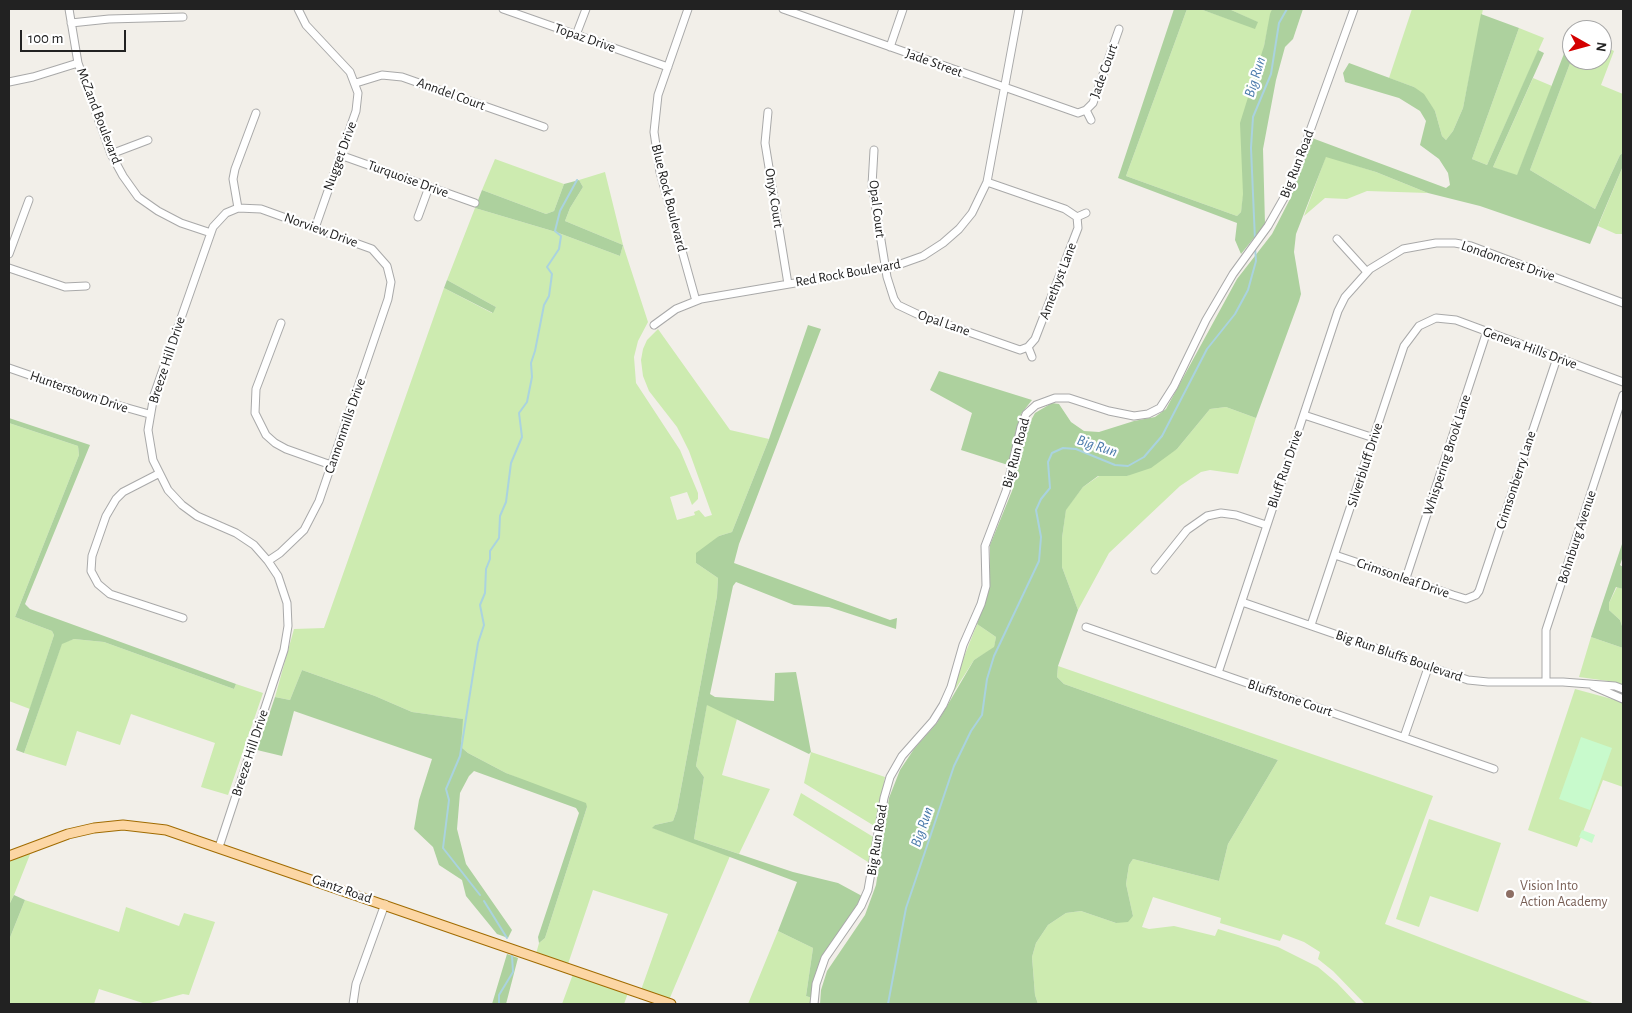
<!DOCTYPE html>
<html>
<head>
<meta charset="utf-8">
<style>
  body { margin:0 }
  #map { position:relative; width:1632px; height:1013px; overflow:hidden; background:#f2efe9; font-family:"Alegreya Sans",sans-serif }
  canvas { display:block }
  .frame { position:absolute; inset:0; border:10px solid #222; pointer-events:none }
  .north { position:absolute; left:1562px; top:20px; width:50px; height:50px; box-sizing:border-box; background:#fff; border:1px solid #a7a7a7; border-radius:50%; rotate:97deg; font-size:14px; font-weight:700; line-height:20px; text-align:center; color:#222 }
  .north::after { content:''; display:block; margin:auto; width:18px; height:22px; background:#d40000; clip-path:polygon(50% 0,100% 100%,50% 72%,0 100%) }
  .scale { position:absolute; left:20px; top:30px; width:106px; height:22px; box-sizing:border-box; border:2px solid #222; border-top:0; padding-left:6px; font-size:15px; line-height:18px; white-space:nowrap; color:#222; -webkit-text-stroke:4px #fff; paint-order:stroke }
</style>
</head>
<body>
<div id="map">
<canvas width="1632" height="1013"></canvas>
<div class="frame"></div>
<div class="north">N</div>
<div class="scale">100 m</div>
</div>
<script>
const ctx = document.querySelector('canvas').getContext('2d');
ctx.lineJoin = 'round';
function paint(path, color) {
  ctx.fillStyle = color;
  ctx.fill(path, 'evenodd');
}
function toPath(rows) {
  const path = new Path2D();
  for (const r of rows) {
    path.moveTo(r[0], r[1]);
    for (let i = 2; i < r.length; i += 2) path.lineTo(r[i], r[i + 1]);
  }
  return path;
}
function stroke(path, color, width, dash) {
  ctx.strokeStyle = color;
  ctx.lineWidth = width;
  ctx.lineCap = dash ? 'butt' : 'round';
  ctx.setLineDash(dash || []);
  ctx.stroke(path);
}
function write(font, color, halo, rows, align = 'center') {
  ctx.font = font + ' "Alegreya Sans",sans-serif';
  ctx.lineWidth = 4.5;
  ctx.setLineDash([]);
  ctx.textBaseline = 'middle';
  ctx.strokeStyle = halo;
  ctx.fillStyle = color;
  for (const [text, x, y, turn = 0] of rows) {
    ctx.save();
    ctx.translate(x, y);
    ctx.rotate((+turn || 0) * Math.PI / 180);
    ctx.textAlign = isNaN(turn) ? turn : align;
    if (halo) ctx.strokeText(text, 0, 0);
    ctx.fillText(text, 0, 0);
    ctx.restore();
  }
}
const grass = toPath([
  [1187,9,1200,9,1255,28,1257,22,1229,9,1272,9,1264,46,1241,212,1237,216,1126,176],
  [1412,9,1483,9,1463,108,1453,131,1446,140,1442,136,1435,111,1414,87,1389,78],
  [1519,28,1544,38,1487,165,1472,159],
  [1602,45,1614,51,1601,85,1623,94,1623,153,1620,155,1595,209,1530,170,1572,58,1572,60,1602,60],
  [1533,78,1552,86,1517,176,1493,167],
  [1326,156,1376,172,1428,193,1367,191,1347,199,1325,198,1304,216],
  [495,159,564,184,554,211,546,214,482,190],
  [1623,166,1623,234,1616,234,1598,226],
  [605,172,623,245,648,322,638,341,634,357,636,383,680,450,698,493,698,499,692,505,687,492,670,497,677,520,695,515,694,512,699,510,705,517,712,515,689,451,677,427,649,391,643,376,641,360,643,349,647,340,658,329,730,430,769,439,732,532,719,536,696,563,718,578,717,596,677,810,673,821,655,825,653,828,730,856,669,1000,641,990,668,914,593,890,568,964,536,954,539,943,545,938,587,807,506,773,468,753,461,747,462,719,412,712,375,696,302,670,290,700,275,697,294,629,324,628,444,288,492,313,496,307,447,280,475,208,556,232,620,256,623,245,565,221,570,208,583,187,579,180],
  [1226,407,1256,418,1238,474,1210,470,1201,472,1180,486,1109,553,1078,610,1062,567,1062,538,1066,509,1083,487,1099,476,1127,476,1177,449,1210,409],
  [9,423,78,446,79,455,15,617,52,631,54,635,30,709,9,701],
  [1617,587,1623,589,1623,629,1620,620,1609,610,1609,603],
  [977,624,996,637,994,648,974,660,953,693,962,662],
  [1591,637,1623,648,1623,686,1608,681,1579,677],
  [74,639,104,642,234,689,236,684,263,693,228,795,201,787,215,743,131,714,120,745,77,731,66,766,24,753,62,643],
  [1058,666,1433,796,1385,924,1595,1004,1365,1004,1333,971,1318,959,1320,952,1304,942,1283,934,1280,941,1220,923,1221,918,1153,897,1142,927,1149,929,1174,926,1215,936,1218,929,1278,947,1318,967,1337,983,1357,1004,1038,1004,1035,995,1032,957,1036,943,1048,925,1066,913,1081,911,1116,923,1133,916,1126,884,1129,865,1133,859,1219,881,1228,844,1278,760,1064,684,1057,677],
  [1575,689,1623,702,1623,787,1603,780,1577,847,1528,830],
  [707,704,737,719,722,775,770,789,739,854,694,839,704,777,696,766],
  [811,752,885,777,876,827,804,783],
  [801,793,875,838,872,859,868,862,793,815],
  [1429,819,1501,843,1478,912,1430,896,1419,927,1396,919],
  [31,852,14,895,9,905,9,860],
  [25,900,119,932,126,907,179,926,184,913,215,922,189,995,183,994,146,1004,99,989,94,1004,9,1004,9,940],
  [778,931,813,948,806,996,812,998,812,1004,748,1004],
  [573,974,628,993,624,1004,562,1004]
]);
const forest = toPath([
  [1174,9,1187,9,1126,176,1237,216,1241,212,1243,194,1240,123,1264,46,1270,14,1272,9,1303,9,1293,39,1285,47,1276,80,1263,149,1265,224,1241,254,1235,240,1237,223,1118,178],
  [1200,9,1229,9,1258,22,1255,29],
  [1481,14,1519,28,1472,159,1487,165,1538,50,1544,53,1493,167,1517,175,1572,33,1572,58,1530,170,1595,209,1620,155,1623,153,1623,166,1590,244,1480,206,1428,193,1376,172,1326,157,1296,234,1294,252,1301,294,1299,301,1256,418,1226,407,1210,409,1177,449,1151,468,1127,476,1098,476,1083,487,1066,510,1062,538,1062,567,1078,610,1058,666,1057,677,1064,684,1278,760,1228,844,1219,881,1133,859,1129,865,1126,884,1133,916,1128,922,1116,923,1081,911,1066,913,1048,925,1036,943,1032,957,1035,995,1038,1004,820,1004,821,990,827,971,865,915,876,885,889,798,900,770,914,749,937,723,974,660,994,647,996,637,977,624,990,587,990,545,1012,491,1028,426,1035,413,1052,403,1059,404,1071,422,1084,431,1099,432,1134,421,1155,417,1166,409,1237,279,1272,234,1290,199,1312,138,1446,188,1450,185,1448,173,1439,159,1420,145,1426,121,1420,111,1399,98,1345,82,1343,73,1349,63,1414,87,1424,94,1435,111,1442,136,1446,140,1453,131,1463,108],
  [579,180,583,187,570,208,565,221,623,245,620,256,556,232,475,208,482,190,546,214,554,211,564,184],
  [447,280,496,307,493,313,444,288],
  [808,325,821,329,739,544,734,563,890,620,897,618,896,629,829,607,794,605,736,582,733,586,710,694,715,697,774,701,775,673,796,672,811,752,809,754,707,705,696,766,704,777,694,839,793,872,838,883,862,896,820,968,812,998,806,996,813,948,778,931,797,882,652,828,655,825,673,821,677,810,717,596,718,578,696,563,696,553,719,536,732,532,769,439],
  [939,371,1032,400,1021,414,1008,465,961,450,972,413,930,390],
  [9,418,90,445,25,604,30,609,236,684,234,689,104,642,74,639,62,644,24,753,16,750,54,635,52,631,15,617,79,455,78,446,9,423],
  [1623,541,1623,556,1620,565,1623,567,1623,589,1616,587,1609,603,1609,610,1620,620,1623,629,1623,648,1591,637],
  [302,670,375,696,412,712,463,719,461,747,468,753,506,773,586,803,587,807,545,938,539,943,538,937,579,813,576,808,474,771,469,776,460,793,457,829,466,864,512,930,508,938,497,934,466,896,462,880,439,865,433,847,414,829,419,800,432,759,294,711,282,756,257,750,275,697,290,700],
  [14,895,25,900,9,940,9,905],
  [507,954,518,958,506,1004,492,1004]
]);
const park = toPath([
  [1581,737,1612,748,1590,810,1559,799],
  [1582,830,1595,835,1592,843,1579,837]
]);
const stream = toPath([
  [1255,240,1251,148,1253,117,1271,74,1279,23,1287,9],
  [480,895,443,848,449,800,446,789,460,756,478,643,484,625,480,605,485,593,486,569,490,559,490,551,499,538,500,516,506,502,511,463,522,437,519,413,527,402,532,377,531,363,535,351,544,305,549,296,552,274,547,267,559,249,561,236,555,231,560,211,577,180],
  [484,901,507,938],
  [499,1004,499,995,513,972,512,956],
  [888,1004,906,908,954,766,971,731,982,715,987,679,994,656,1039,561,1041,537,1036,510,1041,499,1050,488,1048,462,1052,453,1063,448,1076,449,1115,465,1128,466,1144,457,1162,436,1207,349,1235,314,1248,290,1256,261,1255,247]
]);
const minor = toPath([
  [69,9,78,63,111,154,123,176,138,197,158,211,181,223,211,233],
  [298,9,306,25,350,72,358,93,356,111,315,228],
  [503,9,668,67],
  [688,9,658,95,654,132,660,172,696,301],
  [783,9,1078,113,1086,110,1093,103,1119,29],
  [71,23,109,19,183,17],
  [576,35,586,9],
  [890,47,903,9],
  [9,82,33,77,78,63],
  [356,83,382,75,402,77,544,127],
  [1086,110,1091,120],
  [768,112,765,143,788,284],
  [874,150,872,185,887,277,894,299,898,305,917,314,1020,350,1028,347,1035,339,1078,228,1077,217,1065,209,987,182],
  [111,154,148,140],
  [340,155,475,203],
  [238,208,233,179,235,169,256,113],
  [418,217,429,187],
  [1077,217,1086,213],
  [1337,239,1367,272],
  [9,254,29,200],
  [9,268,65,287,86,286],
  [281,323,256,389,255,413,266,435,275,443,286,449,331,465],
  [654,325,676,309,701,299,895,266,923,256,943,243,959,229,972,213,987,182,1019,9],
  [1028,347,1032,357],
  [9,368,110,403,149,414],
  [1304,415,1374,438],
  [158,474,123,492,116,499,106,516,92,556,91,571,98,584,110,594,183,618],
  [1335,555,1453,595,1466,599,1476,595,1479,591,1557,358],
  [1155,570,1187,530,1207,516,1221,513,1236,515,1266,525],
  [1406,578,1487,331],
  [1242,602,1468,680,1488,682,1563,682,1615,686,1623,689],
  [1311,625,1404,346,1419,326,1436,318,1456,320,1623,382],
  [1086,627,1494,769],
  [1218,673,1338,311,1345,297,1370,269,1403,249,1436,243,1455,243,1471,246,1623,303],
  [1546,681,1546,630,1623,395],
  [1593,686,1623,699],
  [1404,737,1428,668],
  [219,847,284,650,288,626,287,603,278,576,268,561,254,545,236,533,197,516,182,505,168,490,153,460,148,430,154,395,213,227,226,213,238,208,261,209,372,249,387,266,391,282,388,299,319,501,304,530,280,553,268,561],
  [353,1004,356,984,385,904],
  [814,1004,816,984,825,958,861,906,868,890,884,798,890,777,902,756,933,721,943,705,951,687,963,645,981,604,986,586,985,546,1006,491,1021,427,1026,414,1036,405,1055,398,1069,398,1109,411,1134,416,1148,414,1160,408,1174,386,1206,320,1233,274,1268,226,1289,189,1354,9]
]);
const major = toPath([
  [9,856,68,834,94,828,123,825,166,830,671,1004]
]);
const markers = [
  [1510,894,5,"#8d6e63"]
];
const streetNames = [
  ["Topaz Drive",585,38,19],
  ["Jade Street",934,63,20],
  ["Jade Court",1104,71,-70],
  ["Anndel Court",451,94,20],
  ["McZand Boulevard",99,116,69],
  ["Nugget Drive",340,156,-70],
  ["Big Run Road",1297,164,-69],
  ["Turquoise Drive",408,179,20],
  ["Blue Rock Boulevard",669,198,76],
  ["Onyx Court",774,198,81],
  ["Opal Court",877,209,83],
  ["Norview Drive",321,230,20],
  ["Londoncrest Drive",1508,261,19],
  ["Red Rock Boulevard",848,273,-10],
  ["Amethyst Lane",1058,281,-69],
  ["Opal Lane",944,323,19],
  ["Geneva Hills Drive",1530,348,20],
  ["Breeze Hill Drive",167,360,-72],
  ["Hunterstown Drive",79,392,19],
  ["Cannonmills Drive",345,426,-71],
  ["Big Run Road",1016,453,-75],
  ["Whispering Brook Lane",1447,455,-72],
  ["Silverbluff Drive",1365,465,-72],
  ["Bluff Run Drive",1285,469,-71],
  ["Crimsonberry Lane",1516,480,-72],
  ["Bohnburg Avenue",1577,537,-72],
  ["Crimsonleaf Drive",1403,578,19],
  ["Big Run Bluffs Boulevard",1399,656,19],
  ["Bluffstone Court",1290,698,19],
  ["Breeze Hill Drive",250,753,-72],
  ["Big Run Road",877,840,-81],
  ["Gantz Road",342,889,19]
];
const educationNames = [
  ["Vision Into",1520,886],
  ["Action Academy",1520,902]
];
const waterNames = [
  ["Big Run",1255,77,-73],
  ["Big Run",1097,446,18],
  ["Big Run",922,827,-71]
];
paint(grass, '#cdebb0');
paint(forest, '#add19e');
paint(park, '#c8facc');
stroke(stream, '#aad3df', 2);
stroke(minor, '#a9a9a9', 9);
stroke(major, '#a06b00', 11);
stroke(minor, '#fff', 7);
stroke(major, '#fcd6a4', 9);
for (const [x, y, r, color] of markers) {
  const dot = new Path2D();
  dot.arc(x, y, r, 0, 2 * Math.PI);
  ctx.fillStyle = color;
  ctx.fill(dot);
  stroke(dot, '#fff', 2);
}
write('14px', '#222', '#fff', streetNames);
write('14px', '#785e54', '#fff', educationNames, 'left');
write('italic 15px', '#4a7aab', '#fff', waterNames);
</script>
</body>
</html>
